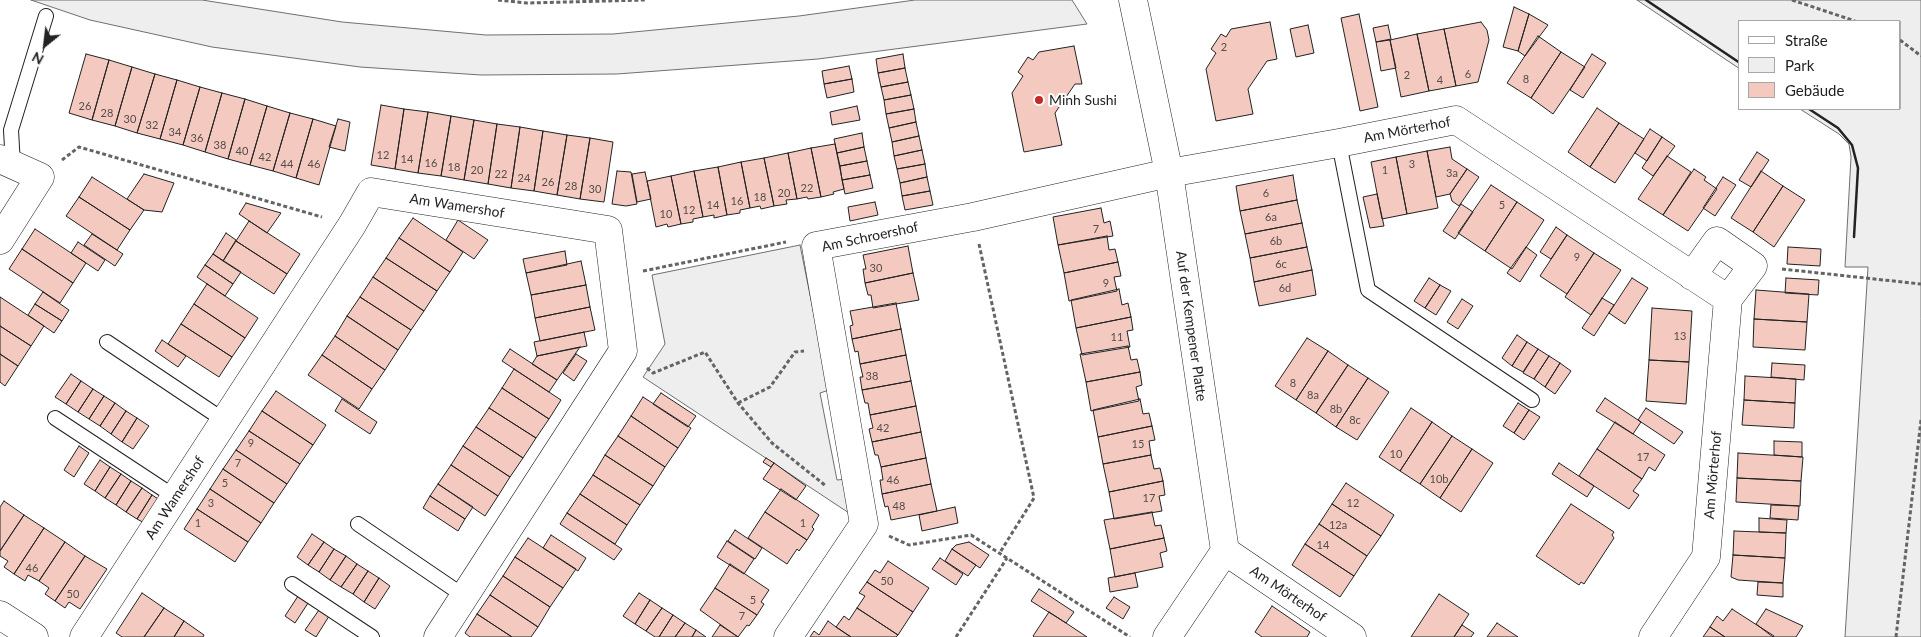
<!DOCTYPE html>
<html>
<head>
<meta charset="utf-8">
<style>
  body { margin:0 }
  #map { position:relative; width:1921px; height:637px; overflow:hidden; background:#fff; font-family:Lato,sans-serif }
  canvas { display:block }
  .legend { position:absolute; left:1738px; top:20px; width:162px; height:90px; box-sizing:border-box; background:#fff; border:1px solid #a7a7a7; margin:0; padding:6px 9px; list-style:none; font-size:15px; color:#222 }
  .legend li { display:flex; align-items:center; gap:10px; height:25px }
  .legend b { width:25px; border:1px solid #a7a7a7 }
  .north { position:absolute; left:20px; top:20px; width:50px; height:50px; -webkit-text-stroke:4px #fff; paint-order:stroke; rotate:209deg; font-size:14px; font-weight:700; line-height:20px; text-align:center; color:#222 }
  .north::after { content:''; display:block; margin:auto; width:18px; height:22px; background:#222; clip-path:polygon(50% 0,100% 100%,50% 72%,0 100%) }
</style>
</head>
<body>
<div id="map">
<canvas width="1921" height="637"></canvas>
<ul class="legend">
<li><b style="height:6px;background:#fff"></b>Straße</li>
<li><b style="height:14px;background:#eee"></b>Park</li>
<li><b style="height:14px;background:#f3c9c0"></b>Gebäude</li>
</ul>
<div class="north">N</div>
</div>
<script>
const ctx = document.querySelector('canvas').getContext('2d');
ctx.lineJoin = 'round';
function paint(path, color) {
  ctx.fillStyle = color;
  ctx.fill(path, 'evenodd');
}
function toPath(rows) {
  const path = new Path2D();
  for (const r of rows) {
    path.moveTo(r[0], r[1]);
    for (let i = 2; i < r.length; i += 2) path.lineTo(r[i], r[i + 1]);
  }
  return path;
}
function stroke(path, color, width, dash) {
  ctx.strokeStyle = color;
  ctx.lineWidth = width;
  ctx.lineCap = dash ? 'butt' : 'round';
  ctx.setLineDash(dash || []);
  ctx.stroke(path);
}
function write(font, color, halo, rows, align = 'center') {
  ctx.font = font + ' Lato,sans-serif';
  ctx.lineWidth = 4;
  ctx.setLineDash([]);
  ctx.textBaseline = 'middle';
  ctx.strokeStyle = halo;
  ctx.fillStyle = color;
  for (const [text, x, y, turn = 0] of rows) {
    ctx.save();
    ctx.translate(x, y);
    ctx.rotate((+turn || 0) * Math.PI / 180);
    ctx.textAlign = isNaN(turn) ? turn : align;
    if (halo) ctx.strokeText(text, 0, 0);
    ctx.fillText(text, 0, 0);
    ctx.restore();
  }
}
const green = toPath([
  [31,0,202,0,342,22,486,35,613,34,799,16,915,0,1072,0,1087,24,818,59,617,74,481,75,360,67,212,47,90,20,31,0],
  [1637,0,1921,0,1921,637,1845,637,1868,267,1845,267,1851,157,1849,144,1839,134,1800,109,1900,109,1900,21,1740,21,1740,69,1637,0],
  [800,245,829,390,820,393,837,480,847,479,849,513,643,377,665,344,652,275,800,245]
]);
const building = toPath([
  [1514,7,1529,14,1518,51,1503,47,1514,7],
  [1359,14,1378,107,1360,111,1341,18,1359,14],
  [1529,14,1548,25,1525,56,1518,51,1529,14],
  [1270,22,1277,59,1267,61,1248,89,1253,114,1216,121,1206,69,1216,53,1211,49,1221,34,1226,37,1231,29,1270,22],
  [1481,22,1487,30,1489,40,1478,82,1456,86,1444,29,1481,22],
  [1308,25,1314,53,1296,57,1290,29,1308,25],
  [1388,25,1391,39,1376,42,1373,28,1388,25],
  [1444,29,1456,86,1429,91,1417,34,1444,29],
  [1417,34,1429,91,1401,97,1390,40,1417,34],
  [1538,36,1561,52,1531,98,1507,83,1538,36],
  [1390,40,1396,68,1381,71,1376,42,1390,40],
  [1074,46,1082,84,1075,84,1055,113,1062,145,1024,152,1012,93,1023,76,1018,72,1028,57,1033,60,1039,52,1074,46],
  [1561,52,1585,67,1553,114,1531,98,1561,52],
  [86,54,109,60,92,120,69,113,86,54],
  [903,54,905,68,878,73,876,59,903,54],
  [1592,54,1606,63,1583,98,1570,90,1592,54],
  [109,60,132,67,115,126,92,120,109,60],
  [849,66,852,79,824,84,822,71,849,66],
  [132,67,155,74,137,133,115,126,132,67],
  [905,68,908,82,881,87,878,73,905,68],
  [155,74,177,80,160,139,137,133,155,74],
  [852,79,854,92,827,98,824,84,852,79],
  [177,80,200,87,183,145,160,139,177,80],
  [908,82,911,95,884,100,881,87,908,82],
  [200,87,222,93,205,152,183,145,200,87],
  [222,93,245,99,228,159,205,152,222,93],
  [911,95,914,109,886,114,884,100,911,95],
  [245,99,267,106,250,165,228,159,245,99],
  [381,105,404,109,395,169,371,165,381,105],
  [267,106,290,113,273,171,250,165,267,106],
  [857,106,860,120,832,125,830,112,857,106],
  [1597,108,1619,123,1590,167,1568,152,1597,108],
  [404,109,428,112,418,173,395,169,404,109],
  [914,109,916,122,889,128,886,114,914,109],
  [428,112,451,116,441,176,418,173,428,112],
  [290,113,313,119,296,178,273,171,290,113],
  [451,116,474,120,464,180,441,176,451,116],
  [313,119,336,126,319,185,296,178,313,119],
  [338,119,350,122,345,151,329,147,338,119],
  [474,120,497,124,488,184,464,180,474,120],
  [916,122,919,136,892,142,889,128,916,122],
  [1619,123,1644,139,1615,183,1590,167,1619,123],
  [497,124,520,127,511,188,488,184,497,124],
  [520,127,543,131,534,191,511,188,520,127],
  [1650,129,1662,137,1647,161,1635,153,1650,129],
  [543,131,567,135,557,195,534,191,543,131],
  [862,133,864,147,837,153,834,139,862,133],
  [567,135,590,138,580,199,557,195,567,135],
  [919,136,922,150,894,156,892,142,919,136],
  [1662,137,1675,146,1653,176,1642,168,1662,137],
  [590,138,613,142,604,202,580,199,590,138],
  [835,144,844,189,833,192,834,194,821,197,811,148,835,144],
  [864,147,867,161,840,166,837,153,864,147],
  [1450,147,1452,159,1467,169,1450,194,1436,197,1427,151,1450,147],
  [811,148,821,197,808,199,807,197,797,199,788,153,811,148],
  [922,150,925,164,897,169,894,156,922,150],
  [1427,151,1438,208,1407,214,1396,157,1427,151],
  [1757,152,1769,160,1751,187,1739,180,1757,152],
  [788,153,797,199,786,200,787,204,774,206,764,158,788,153],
  [1667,156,1691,172,1663,215,1638,199,1667,156],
  [1396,157,1407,214,1382,219,1371,162,1396,157],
  [764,158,774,206,761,209,760,206,750,208,741,162,764,158],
  [867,161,870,175,842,180,840,166,867,161],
  [741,162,750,208,740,210,740,213,727,215,718,167,741,162],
  [925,164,927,177,900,183,897,169,925,164],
  [718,167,727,215,714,218,714,215,703,217,694,171,718,167],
  [1467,169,1479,177,1459,206,1452,201,1450,194,1467,169],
  [1694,169,1706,177,1704,180,1717,189,1688,231,1663,215,1694,169],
  [617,171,631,172,637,204,626,206,612,204,617,171],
  [694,171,703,217,693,219,693,222,681,224,671,176,694,171],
  [1761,171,1783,186,1753,232,1731,218,1761,171],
  [645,172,651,199,637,202,632,174,645,172],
  [144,174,174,183,162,212,144,210,127,199,144,174],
  [870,175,873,188,845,194,842,180,870,175],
  [1293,175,1297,200,1240,211,1236,186,1293,175],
  [671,176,681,224,668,227,667,224,656,227,647,181,671,176],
  [92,177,144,210,130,230,79,197,92,177],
  [927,177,930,191,902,196,900,183,927,177],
  [1723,177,1736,185,1715,216,1703,208,1723,177],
  [1491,185,1517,202,1485,251,1458,233,1491,185],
  [1783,186,1805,200,1774,247,1753,232,1783,186],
  [930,191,933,205,905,210,902,196,930,191],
  [1377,194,1384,226,1370,228,1363,197,1377,194],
  [79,197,130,230,117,250,66,216,79,197],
  [1297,200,1302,223,1245,234,1240,211,1297,200],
  [875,202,878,215,850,221,848,207,875,202],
  [1517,202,1544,220,1512,269,1485,251,1517,202],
  [246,203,281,213,267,233,239,214,246,203],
  [1461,204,1473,212,1455,239,1443,231,1461,204],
  [1101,208,1104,223,1110,221,1113,236,1058,245,1053,217,1101,208],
  [413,218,463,252,450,272,399,238,413,218],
  [458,220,488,240,474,259,446,240,458,220],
  [249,221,300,254,287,274,236,241,249,221],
  [1302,223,1307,247,1250,258,1245,234,1302,223],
  [1556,227,1567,235,1551,259,1540,252,1556,227],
  [35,229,86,263,73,283,22,249,35,229],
  [226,233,236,240,223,261,213,254,226,233],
  [92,234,123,254,115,266,84,245,92,234],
  [1567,235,1594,253,1567,294,1540,276,1567,235],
  [1107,236,1109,250,1115,249,1118,262,1064,273,1058,245,1107,236],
  [399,238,450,272,437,291,386,258,399,238],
  [236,241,287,274,274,294,223,261,236,241],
  [78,242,105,260,98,271,71,253,78,242],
  [908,246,913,273,865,283,863,269,866,269,863,255,908,246],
  [1307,247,1312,270,1254,282,1250,258,1307,247],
  [1526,247,1537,255,1520,282,1507,273,1526,247],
  [1788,247,1821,249,1820,266,1787,264,1788,247],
  [22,249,73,283,60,303,9,269,22,249],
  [565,251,567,265,526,273,523,259,565,251],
  [1594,253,1621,270,1591,315,1565,297,1594,253],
  [213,254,241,272,233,284,205,265,213,254],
  [386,258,437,291,424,311,373,277,386,258],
  [581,261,586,285,531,295,526,273,581,261],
  [1118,262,1121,276,1114,277,1117,291,1069,301,1064,273,1118,262],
  [205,265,233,284,225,296,197,277,205,265],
  [1312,270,1316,295,1259,306,1254,282,1312,270],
  [913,273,919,300,873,308,871,295,868,295,865,283,913,273],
  [373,277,424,311,411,330,360,297,373,277],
  [1429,278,1440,285,1425,308,1414,301,1429,278],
  [1632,278,1648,288,1625,324,1609,313,1632,278],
  [1786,278,1819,280,1818,295,1785,293,1786,278],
  [207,284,258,318,245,338,194,304,207,284],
  [586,285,590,307,535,318,531,295,586,285],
  [1440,285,1451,291,1436,315,1425,308,1440,285],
  [1119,289,1122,305,1128,303,1131,317,1076,328,1071,300,1119,289],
  [1756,290,1809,294,1807,322,1754,319,1756,290],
  [43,292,69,310,62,321,35,304,43,292],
  [0,297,44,326,31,346,0,326,0,297],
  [360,297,411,330,398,350,347,316,360,297],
  [1602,298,1614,305,1594,336,1582,328,1602,298],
  [1462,299,1473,306,1458,329,1447,322,1462,299],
  [896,303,901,329,852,339,850,326,853,325,850,311,896,303],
  [35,304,62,321,54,333,28,315,35,304],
  [194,304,245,338,232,357,181,324,194,304],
  [590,307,595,330,540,341,535,318,590,307],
  [1652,308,1692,311,1689,362,1649,360,1652,308],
  [347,316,398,350,385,370,335,336,347,316],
  [1131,317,1133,330,1127,331,1130,347,1082,355,1076,328,1131,317],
  [1754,319,1807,322,1805,350,1753,347,1754,319],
  [181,324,232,357,219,377,168,344,181,324],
  [0,326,31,346,18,366,0,354,0,326],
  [901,329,906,355,860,364,858,351,855,352,852,339,901,329],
  [584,332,587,346,537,356,534,342,584,332],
  [1517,335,1527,342,1512,366,1502,358,1517,335],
  [335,336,385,370,372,389,322,355,335,336],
  [1307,338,1328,351,1296,400,1275,386,1307,338],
  [162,340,186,356,178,367,155,351,162,340],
  [1527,342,1538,349,1523,372,1512,366,1527,342],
  [1128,346,1131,360,1137,359,1140,372,1086,382,1080,354,1128,346],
  [580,347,557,380,532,364,537,356,580,347],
  [510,349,557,380,549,392,502,361,510,349],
  [1538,349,1549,356,1534,379,1523,373,1538,349],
  [1328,351,1348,365,1316,413,1296,400,1328,351],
  [0,354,18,366,5,386,0,382,0,354],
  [576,354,587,361,574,381,563,373,576,354],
  [322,355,372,389,359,409,308,375,322,355],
  [906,355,911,381,862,390,860,377,863,377,860,364,906,355],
  [1549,356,1560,363,1545,387,1534,379,1549,356],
  [1649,360,1689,362,1686,404,1646,401,1649,360],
  [1560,363,1571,371,1555,394,1545,387,1560,363],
  [1772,363,1805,365,1804,380,1771,377,1772,363],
  [1348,365,1368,378,1336,427,1316,413,1348,365],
  [514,369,561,400,549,419,502,388,514,369],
  [1140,372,1142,385,1136,387,1139,401,1091,411,1086,382,1140,372],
  [71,374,81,381,66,404,55,397,71,374],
  [1745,376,1796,379,1795,403,1744,400,1745,376],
  [1368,378,1389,392,1357,440,1336,427,1368,378],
  [81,381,93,389,78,412,66,404,81,381],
  [911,381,916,406,870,415,868,403,865,403,862,390,911,381],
  [502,388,549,419,536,438,489,408,502,388],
  [93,389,104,396,89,419,78,412,93,389],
  [276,391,326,425,313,445,262,411,276,391],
  [661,393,696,416,688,427,653,404,661,393],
  [104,396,115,403,100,426,89,419,104,396],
  [643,397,691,428,678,448,631,416,643,397],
  [1605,398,1641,422,1633,434,1596,411,1605,398],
  [342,399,377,422,370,434,335,411,342,399],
  [1140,399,1143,414,1149,413,1152,426,1098,437,1093,410,1140,399],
  [1744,400,1795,403,1794,428,1742,425,1744,400],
  [115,403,126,411,111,434,100,426,115,403],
  [1518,403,1529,410,1514,433,1503,426,1518,403],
  [916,406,921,432,872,442,869,429,873,428,870,415,916,406],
  [489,408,536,438,523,458,476,427,489,408],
  [1411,408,1432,422,1400,471,1379,457,1411,408],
  [1646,408,1683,432,1674,444,1638,420,1646,408],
  [1529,410,1540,417,1524,440,1514,433,1529,410],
  [126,411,137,418,122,442,111,434,126,411],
  [262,411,313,445,300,464,249,431,262,411],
  [631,416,678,448,665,467,618,436,631,416],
  [137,418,149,426,133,449,122,442,137,418],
  [1432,422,1452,436,1420,484,1400,471,1432,422],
  [1615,422,1665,455,1655,471,1649,467,1642,479,1597,449,1615,422],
  [1152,426,1155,440,1149,441,1151,455,1103,464,1098,437,1152,426],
  [476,427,523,458,510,477,463,446,476,427],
  [249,431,300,464,287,484,236,450,249,431],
  [921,432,926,458,881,467,878,455,875,455,872,442,921,432],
  [618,436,665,467,653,486,605,455,618,436],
  [1452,436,1472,449,1440,498,1420,484,1452,436],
  [1774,441,1802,442,1802,457,1774,455,1774,441],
  [79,446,89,453,74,477,64,470,79,446],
  [463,446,510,477,498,496,451,465,463,446],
  [1472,449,1493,463,1461,512,1440,498,1472,449],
  [1597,449,1642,479,1633,491,1639,495,1629,509,1579,476,1597,449],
  [236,450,287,484,274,503,223,469,236,450],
  [1738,453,1803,457,1801,481,1737,478,1738,453],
  [605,455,653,486,640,505,593,475,605,455],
  [1151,455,1154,469,1160,468,1163,481,1109,492,1103,464,1151,455],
  [766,458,774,463,771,467,763,462,766,458],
  [926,458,931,484,882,494,880,480,883,480,881,467,926,458],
  [100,460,110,467,95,491,84,484,100,460],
  [774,463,806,486,796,500,763,479,774,463],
  [1559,463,1594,486,1587,497,1552,474,1559,463],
  [451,465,498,496,485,516,438,484,451,465],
  [110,467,121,474,105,498,95,491,110,467],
  [223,469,274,503,261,523,210,489,223,469],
  [121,474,131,481,116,505,105,498,121,474],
  [593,475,640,505,627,525,580,494,593,475],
  [1737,478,1801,481,1800,506,1736,502,1737,478],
  [131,481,142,488,126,512,116,505,131,481],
  [1163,481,1165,495,1159,496,1162,511,1114,519,1109,492,1163,481],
  [1346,483,1394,515,1381,536,1332,504,1346,483],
  [438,484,473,507,465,519,430,496,438,484],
  [931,484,937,511,891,520,888,506,885,507,882,494,931,484],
  [142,488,152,495,137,519,126,512,142,488],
  [210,489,261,523,248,542,197,509,210,489],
  [781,489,819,515,812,527,814,529,807,540,765,512,781,489],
  [580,494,627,525,615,544,567,513,580,494],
  [152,495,163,502,148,525,137,519,152,495],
  [430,496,465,519,458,531,423,508,430,496],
  [4,501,24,515,0,551,0,507,4,501],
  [1332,504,1381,536,1367,556,1319,524,1332,504],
  [1571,504,1614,532,1612,535,1614,538,1584,584,1581,582,1579,585,1536,556,1571,504],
  [1771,505,1799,506,1798,520,1770,518,1771,505],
  [955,507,958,523,922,531,919,515,955,507],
  [197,509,248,542,235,562,184,529,197,509],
  [765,512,807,540,799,551,797,549,787,564,748,538,765,512],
  [1152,512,1155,526,1161,525,1164,538,1110,549,1104,520,1152,512],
  [567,513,622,549,614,560,560,524,567,513],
  [24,515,44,528,14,574,4,567,8,561,0,556,0,551,24,515],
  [1759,518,1787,520,1786,533,1759,532,1759,518],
  [1319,524,1367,556,1354,576,1305,544,1319,524],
  [44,528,65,542,39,581,28,575,25,581,14,574,44,528],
  [735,530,762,548,755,559,728,541,735,530],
  [1734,531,1786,533,1785,558,1733,555,1734,531],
  [312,534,324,542,308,565,297,557,312,534],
  [551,535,586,558,578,571,543,548,551,535],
  [528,538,576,569,563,588,515,557,528,538],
  [1164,538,1167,551,1160,553,1163,567,1115,577,1110,549,1164,538],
  [727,541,754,559,744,574,717,557,727,541],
  [65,542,85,556,55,601,45,594,49,588,39,581,65,542],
  [324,542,334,549,319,572,308,565,324,542],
  [969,542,989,555,980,568,952,549,956,545,969,542],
  [1305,544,1354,576,1340,597,1292,565,1305,544],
  [334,549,346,556,330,580,319,572,334,549],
  [952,549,976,565,968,576,945,561,952,549],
  [1733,555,1785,558,1783,583,1738,580,1731,577,1733,555],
  [85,556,107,569,80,609,69,602,65,608,55,601,85,556],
  [346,556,357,564,341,587,330,580,346,556],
  [515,557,563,588,550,607,503,576,515,557],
  [940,558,963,574,956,585,932,569,940,558],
  [888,561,929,588,913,612,867,582,875,570,880,573,888,561],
  [357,564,368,571,353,594,341,587,357,564],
  [730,564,769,590,761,602,764,604,757,615,715,588,730,564],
  [368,571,379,578,364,602,353,594,368,571],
  [1135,573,1138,587,1110,592,1108,578,1135,573],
  [503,576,550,607,538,627,490,595,503,576],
  [379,578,390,586,375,609,364,602,379,578],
  [867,582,913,612,898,635,857,608,865,596,859,593,867,582],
  [1758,582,1783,583,1783,597,1757,595,1758,582],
  [715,588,757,615,749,626,747,625,738,637,700,610,715,588],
  [1039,589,1074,612,1066,623,1031,601,1039,589],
  [142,593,164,608,144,637,122,637,116,633,142,593],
  [300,593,310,600,295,623,285,616,300,593],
  [639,593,650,600,635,624,623,616,639,593],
  [1439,594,1469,614,1454,637,1411,637,1439,594],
  [490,595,538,627,531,637,512,637,477,614,490,595],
  [1114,597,1130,607,1123,619,1106,608,1114,597],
  [650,600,662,608,646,631,635,624,650,600],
  [1272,606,1310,632,1307,637,1262,637,1255,632,1272,606],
  [321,607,331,613,316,637,305,630,321,607],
  [164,608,184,621,174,637,144,637,164,608],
  [662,608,673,615,659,637,655,637,646,631,662,608],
  [857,608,898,635,896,637,851,637,836,627,844,616,849,620,857,608],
  [1732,609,1774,636,1773,637,1725,637,1710,627,1717,616,1723,621,1732,609],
  [1766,609,1803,626,1796,637,1773,637,1756,624,1766,609],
  [1049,612,1066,623,1087,637,1034,637,1033,636,1049,612],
  [477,614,512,637,470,637,465,633,477,614],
  [673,615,685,623,675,637,659,637,673,615],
  [184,621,204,635,203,637,174,637,184,621],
  [828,621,836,627,851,637,810,637,814,631,819,635,828,621],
  [685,623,696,630,692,637,675,637,685,623],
  [1497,623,1518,637,1487,637,1497,623],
  [720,625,738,637,739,637,712,637,720,625],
  [1462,625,1474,633,1471,637,1454,637,1462,625],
  [1710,627,1725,637,1703,637,1710,627],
  [696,630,706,637,692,637,696,630]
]);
const path = toPath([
  [498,0,527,3,645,0],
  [1792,0,1855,21],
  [1900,40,1921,56],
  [62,160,79,147,322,217],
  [979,244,1034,498,999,554],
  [1782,269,1921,284],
  [643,271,786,242],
  [647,368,653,373,705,352,738,403,772,443,826,486],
  [738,403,770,387,795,352,804,351],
  [889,536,909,545,971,535,1130,637],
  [956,637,1007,558],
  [1896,637,1921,420]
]);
const service = toPath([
  [1339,143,1368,290,1532,400],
  [13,165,11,130,46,16],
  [107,342,225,421],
  [55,418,175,497],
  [358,524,464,596],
  [292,584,372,637]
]);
const minor = toPath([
  [1133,0,1169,173,1225,551,1167,637],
  [0,159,40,177,0,240],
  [1692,276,1717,241,1753,266,1728,299],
  [1225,551,1352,637],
  [0,615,34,637],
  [84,637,352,225,371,192,608,230,623,351,438,637],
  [788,637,864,524,816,246,973,217,1169,173,1339,143,1456,120,1728,299,1706,557,1653,637]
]);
const wall = toPath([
  [1646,0,1740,63],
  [1809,109,1838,128,1852,145,1858,168,1854,237]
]);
const markers = [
  [1039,100,5,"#c62828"]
];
const numberNames = [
  ["2",1224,47],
  ["6",1468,74],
  ["2",1407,75],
  ["8",1526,79],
  ["4",1440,80],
  ["26",85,106],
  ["28",107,113],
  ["30",130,119],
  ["32",152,125],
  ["34",175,132],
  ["36",197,138],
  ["38",220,145],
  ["40",242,151],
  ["12",383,155],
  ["42",265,157],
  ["14",407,159],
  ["16",431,163],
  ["44",287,164],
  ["46",314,164],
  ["3",1412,164],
  ["18",454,167],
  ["20",477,170],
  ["1",1385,170],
  ["3a",1452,173],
  ["22",501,174],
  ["24",524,178],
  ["26",548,182],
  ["28",571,186],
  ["22",807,188],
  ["30",595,189],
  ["20",784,193],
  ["6",1266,193],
  ["18",760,197],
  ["16",737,201],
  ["14",713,205],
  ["5",1502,205],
  ["12",689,210],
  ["10",666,214],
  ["6a",1271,217],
  ["7",1096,229],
  ["6b",1276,241],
  ["9",1577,257],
  ["6c",1281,264],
  ["30",876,268],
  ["9",1106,283],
  ["6d",1285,288],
  ["13",1680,336],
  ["11",1117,337],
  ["38",872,376],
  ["8",1293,383],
  ["8a",1313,395],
  ["8b",1336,409],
  ["8c",1355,420],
  ["42",883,428],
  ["9",251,443],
  ["15",1138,444],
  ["10",1396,454],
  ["17",1643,457],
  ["7",238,463],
  ["10b",1439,479],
  ["46",893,480],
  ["5",225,483],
  ["17",1149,498],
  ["3",211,503],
  ["12",1353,503],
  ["48",899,506],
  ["1",198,523],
  ["1",803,523],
  ["12a",1338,525],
  ["14",1323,545],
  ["46",32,568],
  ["50",887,581],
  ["50",73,594],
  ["5",753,600],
  ["7",742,616]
];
const poiNames = [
  ["Minh Sushi",1049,100]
];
const streetNames = [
  ["Am Mörterhof",1407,130,-11],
  ["Am Wamershof",457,206,9],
  ["Am Schroershof",870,237,-12],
  ["Auf der Kempener Platte",1191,326,82],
  ["Am Mörterhof",1713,475,-85],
  ["Am Wamershof",175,498,-57],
  ["Am Mörterhof",1288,594,34]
];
paint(green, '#eee');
stroke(green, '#6f6f6f', 1);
paint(building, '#f3c9c0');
stroke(building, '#222', 1);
stroke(service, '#222', 16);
stroke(minor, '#222', 29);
stroke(path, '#646464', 3, [4, 2.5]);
stroke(service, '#fff', 14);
stroke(minor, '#fff', 28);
stroke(wall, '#222', 2.5);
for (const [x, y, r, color] of markers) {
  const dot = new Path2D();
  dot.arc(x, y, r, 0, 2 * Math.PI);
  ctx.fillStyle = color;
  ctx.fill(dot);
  stroke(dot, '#fff', 2);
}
write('11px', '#564c4a', null, numberNames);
write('14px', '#222', '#fff', poiNames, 'left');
write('14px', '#222', '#fff', streetNames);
</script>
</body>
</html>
